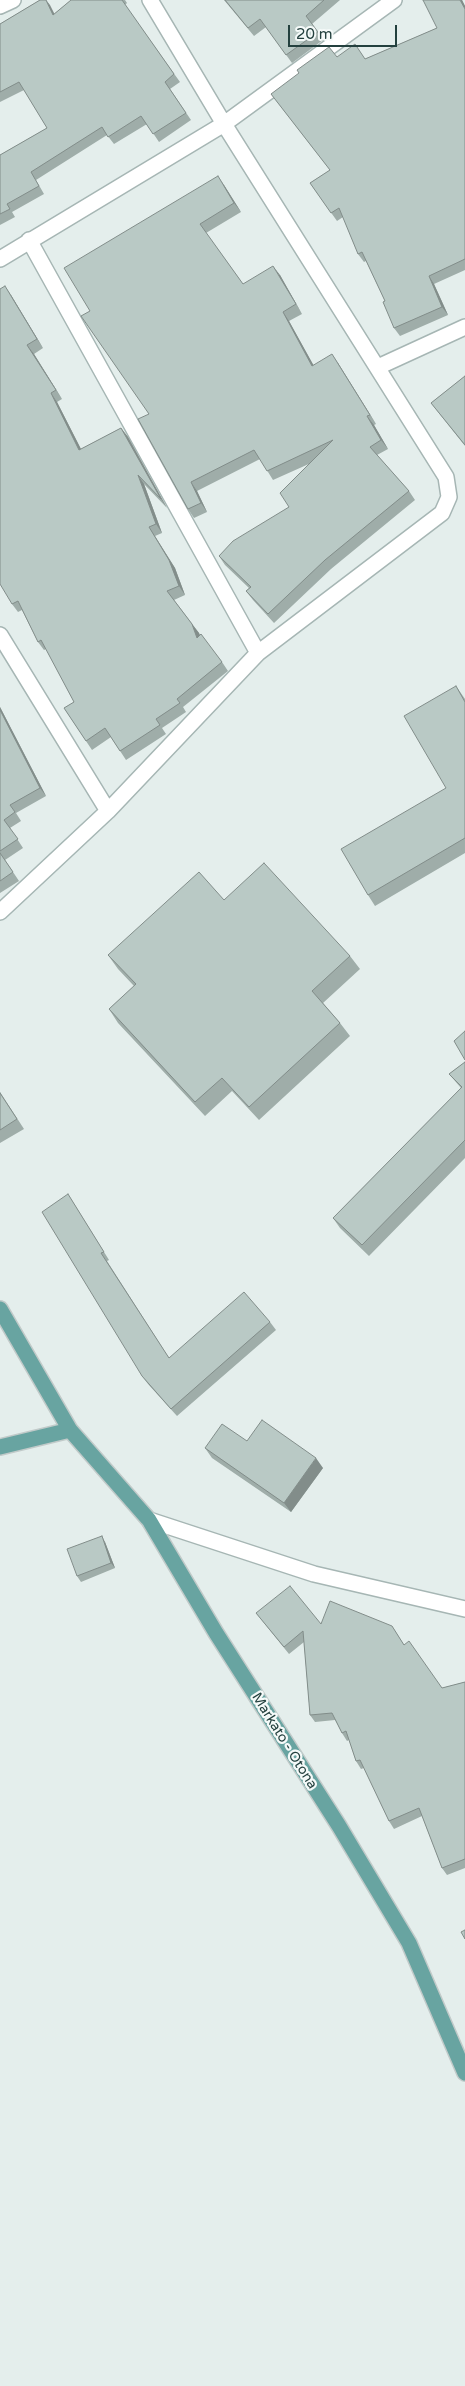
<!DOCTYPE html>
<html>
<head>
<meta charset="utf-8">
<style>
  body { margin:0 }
  #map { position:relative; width:465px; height:2386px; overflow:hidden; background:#e4eeec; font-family:"Varela Round",sans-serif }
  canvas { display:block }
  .scale { position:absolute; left:288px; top:25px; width:109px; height:22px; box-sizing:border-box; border:2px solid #23403e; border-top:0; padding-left:6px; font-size:15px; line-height:18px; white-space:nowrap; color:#23403e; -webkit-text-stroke:4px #f5faf9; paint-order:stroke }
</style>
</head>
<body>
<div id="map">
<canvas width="465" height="2386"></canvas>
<div class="scale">20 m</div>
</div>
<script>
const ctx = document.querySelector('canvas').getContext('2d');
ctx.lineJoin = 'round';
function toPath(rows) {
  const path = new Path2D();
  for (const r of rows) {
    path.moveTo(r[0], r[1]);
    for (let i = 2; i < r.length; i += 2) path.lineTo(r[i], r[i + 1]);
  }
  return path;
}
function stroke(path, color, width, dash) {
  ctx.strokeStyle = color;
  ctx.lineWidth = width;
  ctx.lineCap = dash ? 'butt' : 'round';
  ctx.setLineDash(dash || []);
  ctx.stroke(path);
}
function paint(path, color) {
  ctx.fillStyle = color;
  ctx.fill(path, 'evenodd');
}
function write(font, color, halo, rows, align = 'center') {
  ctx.font = font + ' "Varela Round",sans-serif';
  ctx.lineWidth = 4.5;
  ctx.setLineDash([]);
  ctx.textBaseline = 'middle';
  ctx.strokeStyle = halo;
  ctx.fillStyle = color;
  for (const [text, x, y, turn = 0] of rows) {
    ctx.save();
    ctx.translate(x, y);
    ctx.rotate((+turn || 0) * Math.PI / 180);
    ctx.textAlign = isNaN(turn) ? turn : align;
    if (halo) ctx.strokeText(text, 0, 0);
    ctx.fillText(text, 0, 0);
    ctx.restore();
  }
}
const minor = toPath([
  [0,6,13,0],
  [29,240,258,653],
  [0,259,224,124,394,0],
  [378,367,465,327],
  [0,635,108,811],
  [0,912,108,811,258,653,442,513,449,497,446,477,224,124,150,0],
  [149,1520,314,1574,465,1609]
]);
const major = toPath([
  [0,1309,70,1430,149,1520,216,1633,339,1826,409,1943,465,2073],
  [0,1447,70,1430]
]);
const wall = toPath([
  [40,0,46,0,54,14,71,0,125,0,127,3,125,5,180,82,170,89,191,120,159,142,147,124,114,144,107,135,36,180,44,194,12,212,15,217,0,225,0,155,47,128,24,90,0,102,0,24],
  [224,0,340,0,312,24,323,40,292,63,266,27,254,36],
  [462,0,465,6,465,270,434,284,448,315,400,336,394,328,385,301,366,261,364,262,358,254,343,217,337,221,310,183,330,170,271,94,337,57,365,59,437,28],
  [224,185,241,212,206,233,243,284,280,275,302,314,289,321,313,365,338,363,376,424,374,425,388,449,377,455,409,491,415,500,331,569,274,623,253,600,246,591,249,588,225,565,219,556,289,507,311,463,273,480,260,459,197,491,207,512,194,518,188,509,149,414,90,311],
  [11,295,43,348,34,354,62,399,57,402,81,449,121,428,128,437,167,508,144,484,162,533,155,536,175,568,185,595,174,600,199,633,200,635,222,662,228,671,183,707,186,712,162,728,166,734,126,760,111,737,92,750,64,708,74,702,46,649,44,650,38,642,22,610,18,612,12,604],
  [465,376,465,446,431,403],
  [456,686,465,699,465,853,375,906,368,895,446,788],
  [0,707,46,796,16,813,21,821,10,828,23,848,5,860,19,881,0,893],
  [224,900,350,956,360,969,323,1003,340,1023,350,1036,259,1120,232,1091,205,1116,118,1023,109,1009,134,986,118,969,108,955],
  [465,1062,465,1158,369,1256,340,1228,333,1218,461,1088,449,1074],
  [0,1092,24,1129,0,1143],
  [68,1194,109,1260,107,1261,169,1358,270,1322,276,1330,177,1416,148,1384,142,1376],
  [247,1441,323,1468,291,1512,212,1458,205,1448],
  [105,1542,115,1568,81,1582,77,1576],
  [256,1613,321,1624,392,1626,404,1645,442,1688,465,1682,465,1868,447,1875,442,1868,422,1816,394,1829,389,1821,364,1768,361,1769,356,1761,349,1740,347,1741,342,1733,335,1720,315,1722,310,1715,304,1642,289,1654]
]);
const shadedWall = toPath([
  [46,0,50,5,59,23,53,15],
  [460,0,462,0,465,6,465,9],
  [218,176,224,185,241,212,234,203],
  [273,266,280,275,302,314,296,304],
  [429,276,434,284,448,315,442,307],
  [5,286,11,295,43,348,37,339],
  [283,312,289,321,319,375,312,366],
  [27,345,34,354,62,399,56,390],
  [332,354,338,363,376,424,370,415],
  [51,393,57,402,86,459,79,450],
  [367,416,374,425,388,449,381,440],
  [121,428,128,437,167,508,161,499],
  [138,475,144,484,162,533,156,524],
  [191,482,197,491,207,512,201,503],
  [149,527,175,568,185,595,179,586],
  [192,624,199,633,204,646,197,638],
  [0,707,46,796,40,788,0,710],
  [316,1458,323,1468,291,1512,284,1503],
  [102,1536,105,1542,115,1568,111,1563]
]);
const building = toPath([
  [40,0,46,0,53,15,71,0,122,0,174,74,165,82,186,113,153,134,141,116,108,137,102,127,31,172,39,186,7,204,10,209,0,214,0,155,47,128,19,82,0,92,0,24,40,0],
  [225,0,324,0,306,16,318,32,286,55,260,19,248,28,225,0],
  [423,0,460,0,465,9,465,259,429,276,442,307,394,328,383,302,385,301,362,252,358,254,339,208,331,213,310,183,330,170,271,94,299,73,297,70,329,47,337,57,355,44,365,59,437,28,423,0],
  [218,176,234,203,200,224,243,284,273,266,296,304,283,312,312,366,332,354,370,415,367,416,381,440,370,447,409,491,325,560,268,614,246,591,251,587,219,556,233,541,289,507,280,493,333,440,267,471,254,450,191,482,201,503,188,509,138,419,149,414,81,316,90,311,64,268,218,176],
  [5,286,37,339,27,345,56,390,51,393,79,450,121,428,161,499,138,475,156,524,149,527,169,560,179,586,167,591,192,624,197,638,201,634,222,662,177,699,180,703,156,719,160,725,120,751,105,728,86,741,64,708,74,702,41,640,38,642,18,601,12,604,0,584,0,289,5,286],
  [465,376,465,445,431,403,465,376],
  [456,686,465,702,465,838,368,895,341,849,446,788,404,716,456,686],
  [0,710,40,788,10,805,15,812,4,820,18,839,0,851,0,710],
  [0,853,13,872,0,881,0,853],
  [264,863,350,956,312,991,340,1023,249,1107,222,1078,195,1102,109,1009,136,984,108,955,199,872,224,900,264,863],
  [465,1031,465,1060,454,1041,465,1031],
  [465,1062,465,1140,362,1245,333,1218,462,1087,449,1074,465,1062],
  [0,1093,17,1119,0,1130,0,1093],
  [68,1194,104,1252,101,1253,169,1358,244,1292,270,1322,171,1409,142,1376,42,1212,68,1194],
  [262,1420,316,1458,284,1503,205,1448,222,1424,247,1441,262,1420],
  [102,1536,111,1563,77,1576,67,1549,102,1536],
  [290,1586,321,1624,330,1601,392,1626,404,1645,409,1641,442,1688,465,1682,465,1859,442,1868,419,1808,389,1821,360,1760,356,1761,346,1731,342,1733,332,1713,310,1715,303,1631,284,1647,256,1613,290,1586],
  [465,1930,465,1939,461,1932,465,1930]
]);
const streetNames = [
  ["Markato - Otona",284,1741,58]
];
stroke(minor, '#a6b6b4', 18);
stroke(major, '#c1cac9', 18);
stroke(minor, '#fff', 15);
stroke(major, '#68a4a1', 15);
paint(wall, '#9fada9');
paint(shadedWall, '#828d8a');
paint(building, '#b9c9c5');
stroke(building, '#828d8a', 1);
write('14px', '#23403e', '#f5faf9', streetNames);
</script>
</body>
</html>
